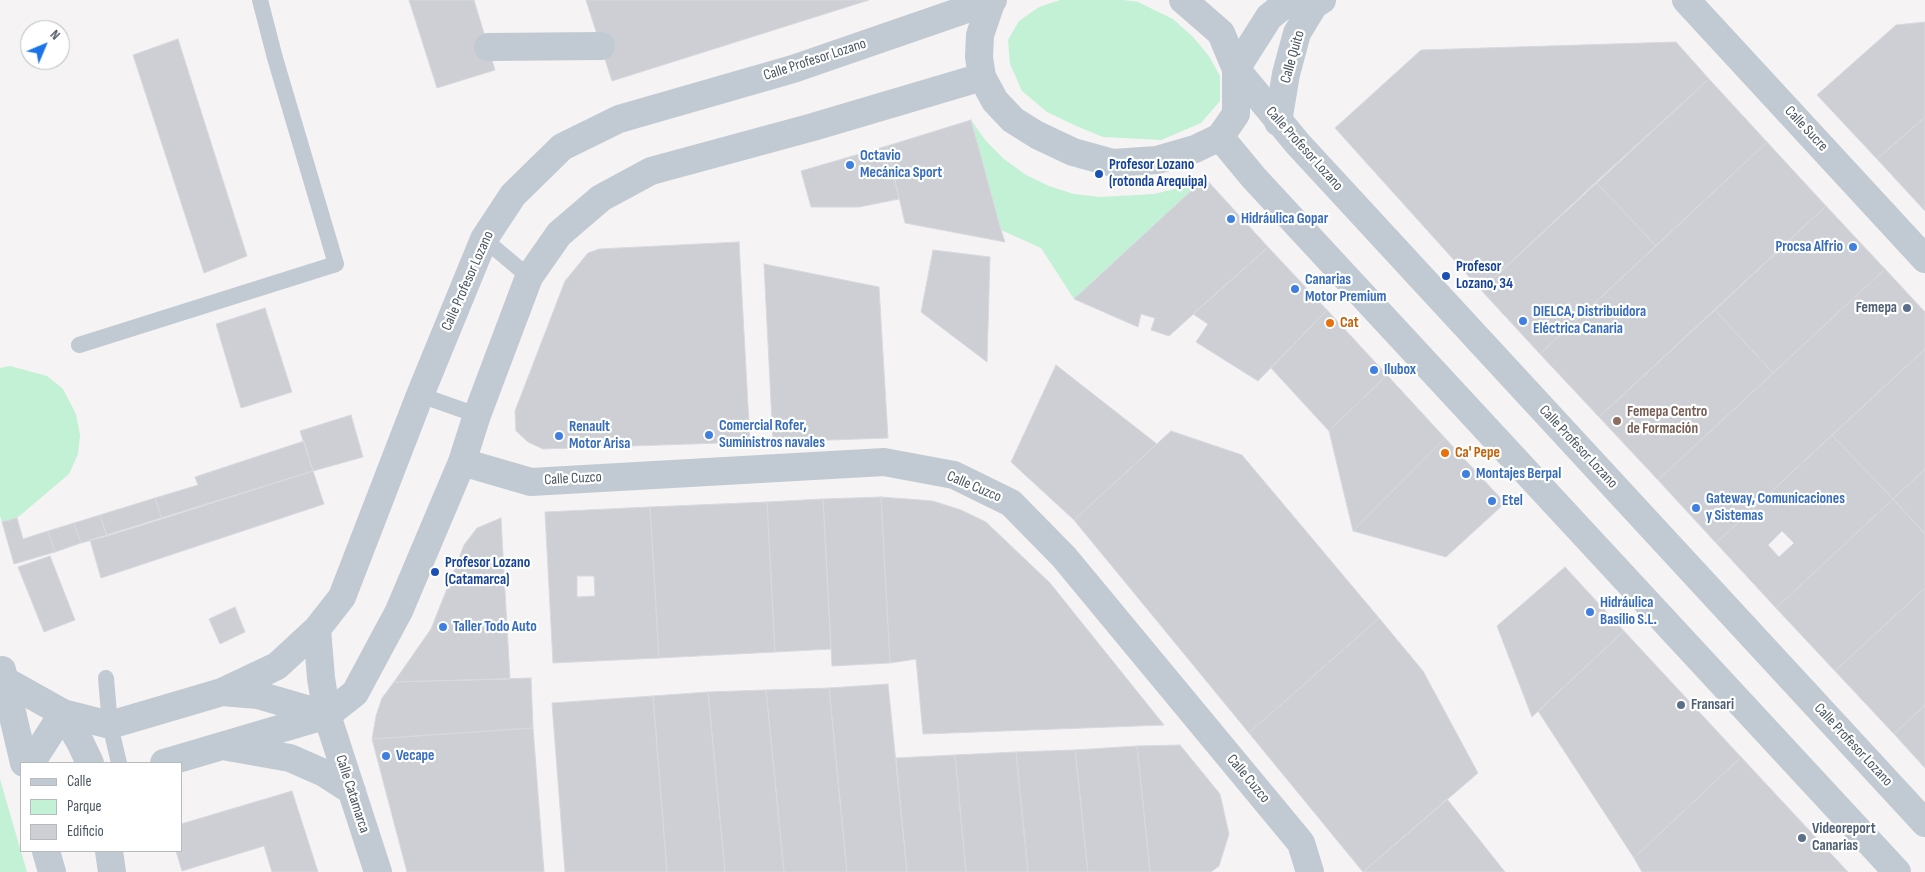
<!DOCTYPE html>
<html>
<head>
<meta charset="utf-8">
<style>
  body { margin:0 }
  #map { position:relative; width:1925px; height:872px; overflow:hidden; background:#f5f3f3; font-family:"Sofia Sans Condensed",sans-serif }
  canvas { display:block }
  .legend { position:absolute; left:20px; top:762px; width:162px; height:90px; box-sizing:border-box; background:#fff; border:1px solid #b7bbc0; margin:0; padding:6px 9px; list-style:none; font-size:15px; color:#4a5661 }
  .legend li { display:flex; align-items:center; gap:10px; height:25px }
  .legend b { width:25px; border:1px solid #b7bbc0 }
  .north { position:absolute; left:20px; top:20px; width:50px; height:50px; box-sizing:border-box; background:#fff; border:1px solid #b7bbc0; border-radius:50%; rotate:45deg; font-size:14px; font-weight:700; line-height:20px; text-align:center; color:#4a5661 }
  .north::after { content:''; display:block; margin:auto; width:18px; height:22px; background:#1a73e8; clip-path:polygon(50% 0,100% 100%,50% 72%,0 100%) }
</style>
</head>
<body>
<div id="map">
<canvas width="1925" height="872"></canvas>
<ul class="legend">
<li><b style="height:6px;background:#c1cad2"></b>Calle</li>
<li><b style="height:14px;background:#c3f1d5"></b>Parque</li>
<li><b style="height:14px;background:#cdcfd5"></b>Edificio</li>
</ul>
<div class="north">N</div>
</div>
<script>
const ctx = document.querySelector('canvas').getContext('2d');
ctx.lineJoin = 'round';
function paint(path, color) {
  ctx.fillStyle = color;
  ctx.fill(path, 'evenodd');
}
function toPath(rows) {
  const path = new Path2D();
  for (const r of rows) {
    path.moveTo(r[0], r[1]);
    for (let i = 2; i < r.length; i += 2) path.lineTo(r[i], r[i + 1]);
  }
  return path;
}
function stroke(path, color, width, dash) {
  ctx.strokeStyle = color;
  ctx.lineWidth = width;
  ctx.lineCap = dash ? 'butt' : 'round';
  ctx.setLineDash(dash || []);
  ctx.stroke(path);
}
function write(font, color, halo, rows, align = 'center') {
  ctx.font = font + ' "Sofia Sans Condensed",sans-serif';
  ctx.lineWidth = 4.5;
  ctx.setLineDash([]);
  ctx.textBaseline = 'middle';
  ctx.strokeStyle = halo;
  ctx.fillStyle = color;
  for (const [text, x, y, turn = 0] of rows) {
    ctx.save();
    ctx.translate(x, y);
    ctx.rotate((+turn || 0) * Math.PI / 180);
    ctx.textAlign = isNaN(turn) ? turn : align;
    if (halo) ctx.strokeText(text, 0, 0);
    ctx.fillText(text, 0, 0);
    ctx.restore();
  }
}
const green = toPath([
  [1060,0,1124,0,1138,2,1173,19,1193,37,1209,56,1220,76,1220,101,1201,123,1161,140,1103,137,1074,125,1047,112,1022,91,1010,64,1008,40,1019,21,1039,7],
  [971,120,986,141,1004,159,1026,175,1049,186,1074,194,1100,197,1154,194,1179,188,1205,178,1074,299,1041,248,1001,230],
  [10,366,47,376,63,389,76,414,80,435,78,454,69,474,17,518,2,522,0,516,0,368],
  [0,779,6,800,27,872,0,872]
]);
const building = toPath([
  [409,0,474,0,495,70,437,88,409,0],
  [586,0,869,0,612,81,586,0],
  [1925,22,1925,117,1877,159,1817,95,1896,25,1925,22],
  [178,39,247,256,204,273,133,55,178,39],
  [1676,42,1709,79,1481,290,1335,128,1421,50,1676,42],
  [1709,79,1767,142,1656,246,1596,182,1709,79],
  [1925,117,1925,211,1877,159,1925,117],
  [971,120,1001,230,1005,242,905,223,887,146,971,120],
  [1767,142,1826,206,1599,417,1540,354,1767,142],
  [887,146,899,199,859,207,811,207,801,171,887,146],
  [1205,178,1268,247,1169,336,1151,330,1155,318,1141,314,1138,327,1074,299,1205,178],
  [1596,182,1656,246,1540,354,1481,290,1596,182],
  [1826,206,1885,269,1773,373,1715,310,1826,206],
  [739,242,750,442,543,449,528,442,516,431,515,411,565,281,588,253,599,249,739,242],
  [1268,247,1327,310,1258,381,1196,342,1208,324,1193,314,1268,247],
  [933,250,990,257,987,362,921,312,933,250],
  [764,264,879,287,888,438,773,442,764,264],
  [1885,269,1925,312,1925,349,1716,543,1658,480,1885,269],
  [265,308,292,392,241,408,216,324,265,308],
  [1327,310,1387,375,1329,431,1271,368,1327,310],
  [1715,310,1773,373,1658,480,1599,417,1715,310],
  [1925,349,1925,469,1893,499,1832,435,1925,349],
  [1056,365,1157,444,1074,520,1011,462,1056,365],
  [1387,375,1445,438,1353,531,1329,431,1387,375],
  [351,415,363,457,313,471,300,431,351,415],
  [1171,431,1242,455,1379,618,1249,733,1074,520,1171,431],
  [1832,435,1893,499,1776,608,1716,543,1832,435],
  [1782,531,1794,543,1779,557,1768,545,1782,531],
  [1445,438,1505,503,1446,557,1353,531,1445,438],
  [304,441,313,471,162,519,155,498,198,485,195,477,304,441],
  [1925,469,1925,534,1893,499,1925,469],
  [313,471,324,504,101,578,90,540,313,471],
  [881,497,890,663,832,666,823,499,881,497],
  [881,497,933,501,961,510,986,522,1050,583,1164,725,923,734,916,659,890,663,881,497],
  [155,498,162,519,107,536,100,515,155,498],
  [823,499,831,649,775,652,767,502,823,499],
  [1893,499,1925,534,1925,588,1835,671,1776,608,1893,499],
  [767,502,775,652,659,658,650,507,767,502],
  [650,507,659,658,553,663,545,512,650,507],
  [577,576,594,576,595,596,577,597,577,576],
  [100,515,107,536,81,543,74,523,100,515],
  [17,518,23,539,48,531,55,552,14,564,2,522,17,518],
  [501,518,504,574,452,576,464,545,477,528,501,518],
  [74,523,81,543,55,552,48,531,74,523],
  [50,556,75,620,44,632,18,567,50,556],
  [1565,567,1624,631,1532,717,1497,626,1565,567],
  [504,574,510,679,394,682,431,629,452,576,504,574],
  [1925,588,1925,705,1894,734,1835,671,1925,588],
  [235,607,245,632,220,644,209,619,235,607],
  [1379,618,1423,671,1478,773,1363,872,1249,733,1379,618],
  [1624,631,1741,757,1634,858,1538,711,1624,631],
  [531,678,533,728,372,739,376,716,382,698,394,682,531,678],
  [888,684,907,872,847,872,829,688,888,684],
  [829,688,847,872,784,872,766,690,829,688],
  [766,690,784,872,725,872,708,692,766,690],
  [708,692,725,872,667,872,653,696,708,692],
  [653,696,667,872,565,872,552,703,653,696],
  [1925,705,1925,768,1894,734,1925,705],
  [533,728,544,872,407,872,372,739,533,728],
  [1180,745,1220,794,1229,834,1219,866,1211,872,1150,872,1137,746,1180,745],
  [1137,746,1150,872,1088,872,1075,750,1137,746],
  [1075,750,1088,872,1028,872,1016,752,1075,750],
  [1016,752,1028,872,966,872,955,755,1016,752],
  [955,755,966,872,907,872,896,758,955,755],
  [1741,757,1848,872,1642,872,1634,858,1741,757],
  [292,791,318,872,272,872,264,846,182,871,176,851,181,851,181,824,292,791],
  [1447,799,1505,872,1363,872,1447,799]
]);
const lane = toPath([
  [484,239,529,277],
  [79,345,336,264,275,58,260,0],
  [420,395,477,415],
  [106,678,110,725,119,763]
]);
const street = toPath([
  [992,0,980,35,979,57,982,77,995,101,1013,120,1037,135,1073,152,1113,163,1157,160,1195,149,1220,137,1236,114,1236,69,1221,33,1183,0],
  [1686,0,1925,259],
  [488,47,601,46],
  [1236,69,1298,144,1925,823],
  [1236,69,1269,17,1290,0],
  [1278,122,1286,74,1297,33,1314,5,1322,0],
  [1220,137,1254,178,1897,872],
  [462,462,531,482,884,462,954,475,1011,503,1064,557,1301,843,1310,872],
  [317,629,321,678,327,715,378,872],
  [2,670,24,763],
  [4,680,63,713,110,725,222,692,277,666,317,629,342,597,420,395,484,239,513,195,562,147,619,119,793,69,993,0],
  [222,692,258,695,327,715],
  [228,747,290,758,324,773,352,791],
  [31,763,63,713,80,742,90,763],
  [164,763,327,715,355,693,399,611,462,462,477,415,529,277,559,234,601,198,651,171,813,127,982,77],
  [46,851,52,872],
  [109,851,112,872]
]);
const markers = [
  [850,165,5,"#3f7fe0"],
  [1099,174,5,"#1a4fb4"],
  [1231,219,5,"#3f7fe0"],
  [1853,247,5,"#3f7fe0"],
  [1446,276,5,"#1a4fb4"],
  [1295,289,5,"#3f7fe0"],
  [1907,308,5,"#5c6f8a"],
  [1523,321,5,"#3f7fe0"],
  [1330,323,5,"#e8710a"],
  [1374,370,5,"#3f7fe0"],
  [1617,421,5,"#8d6e63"],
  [709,435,5,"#3f7fe0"],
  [559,436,5,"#3f7fe0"],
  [1445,453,5,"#e8710a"],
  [1466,474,5,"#3f7fe0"],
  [1492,501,5,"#3f7fe0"],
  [1696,508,5,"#3f7fe0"],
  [435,572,5,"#1a4fb4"],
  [1590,612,5,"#3f7fe0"],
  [443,627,5,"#3f7fe0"],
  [1681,705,5,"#5c6f8a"],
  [386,756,5,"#3f7fe0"],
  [1802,838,5,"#5c6f8a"]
];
const streetNames = [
  ["Calle Quito",1293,57,-74],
  ["Calle Profesor Lozano",815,60,-18],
  ["Calle Sucre",1806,129,47],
  ["Calle Profesor Lozano",1304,149,48],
  ["Calle Profesor Lozano",468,281,-66],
  ["Calle Profesor Lozano",1578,447,47],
  ["Calle Cuzco",573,479,-3],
  ["Calle Cuzco",974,487,23],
  ["Calle Profesor Lozano",1853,745,47],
  ["Calle Cuzco",1248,779,50],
  ["Calle Catamarca",352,794,72]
];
const shopNames = [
  ["Octavio",860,156],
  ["Mecánica Sport",860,173],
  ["Hidráulica Gopar",1241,219],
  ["Procsa Alfrio",1843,247,"right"],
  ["Canarias",1305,280],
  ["Motor Premium",1305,297],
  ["DIELCA, Distribuidora",1533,312],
  ["Eléctrica Canaria",1533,329],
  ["Ilubox",1384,370],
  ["Comercial Rofer,",719,426],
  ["Suministros navales",719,443],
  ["Renault",569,427],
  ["Motor Arisa",569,444],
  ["Montajes Berpal",1476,474],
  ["Gateway, Comunicaciones",1706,499],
  ["y Sistemas",1706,516],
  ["Etel",1502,501],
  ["Hidráulica",1600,603],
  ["Basilio S.L.",1600,620],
  ["Taller Todo Auto",453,627],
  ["Vecape",396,756]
];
const transitNames = [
  ["Profesor Lozano",1109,165],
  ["(rotonda Arequipa)",1109,182],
  ["Profesor",1456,267],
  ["Lozano, 34",1456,284],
  ["Profesor Lozano",445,563],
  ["(Catamarca)",445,580]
];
const serviceNames = [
  ["Femepa",1897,308,"right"],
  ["Fransari",1691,705],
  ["Videoreport",1812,829],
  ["Canarias",1812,846]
];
const foodNames = [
  ["Cat",1340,323],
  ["Ca' Pepe",1455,453]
];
const educationNames = [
  ["Femepa Centro",1627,412],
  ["de Formación",1627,429]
];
paint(green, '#c3f1d5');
paint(building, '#cdcfd5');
stroke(building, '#d7d9de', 1);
stroke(lane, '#c1cad2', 16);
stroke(street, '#c1cad2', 28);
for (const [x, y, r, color] of markers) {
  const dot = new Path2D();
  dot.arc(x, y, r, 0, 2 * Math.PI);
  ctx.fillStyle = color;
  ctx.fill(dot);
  stroke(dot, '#fff', 2);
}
write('15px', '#4a5661', '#fff', streetNames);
write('bold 15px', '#366cbe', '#fff', shopNames, 'left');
write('bold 15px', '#164399', '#fff', transitNames, 'left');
write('bold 15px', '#4e5e75', '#fff', serviceNames, 'left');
write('bold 15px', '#c56008', '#fff', foodNames, 'left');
write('bold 15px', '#785e54', '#fff', educationNames, 'left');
</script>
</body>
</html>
